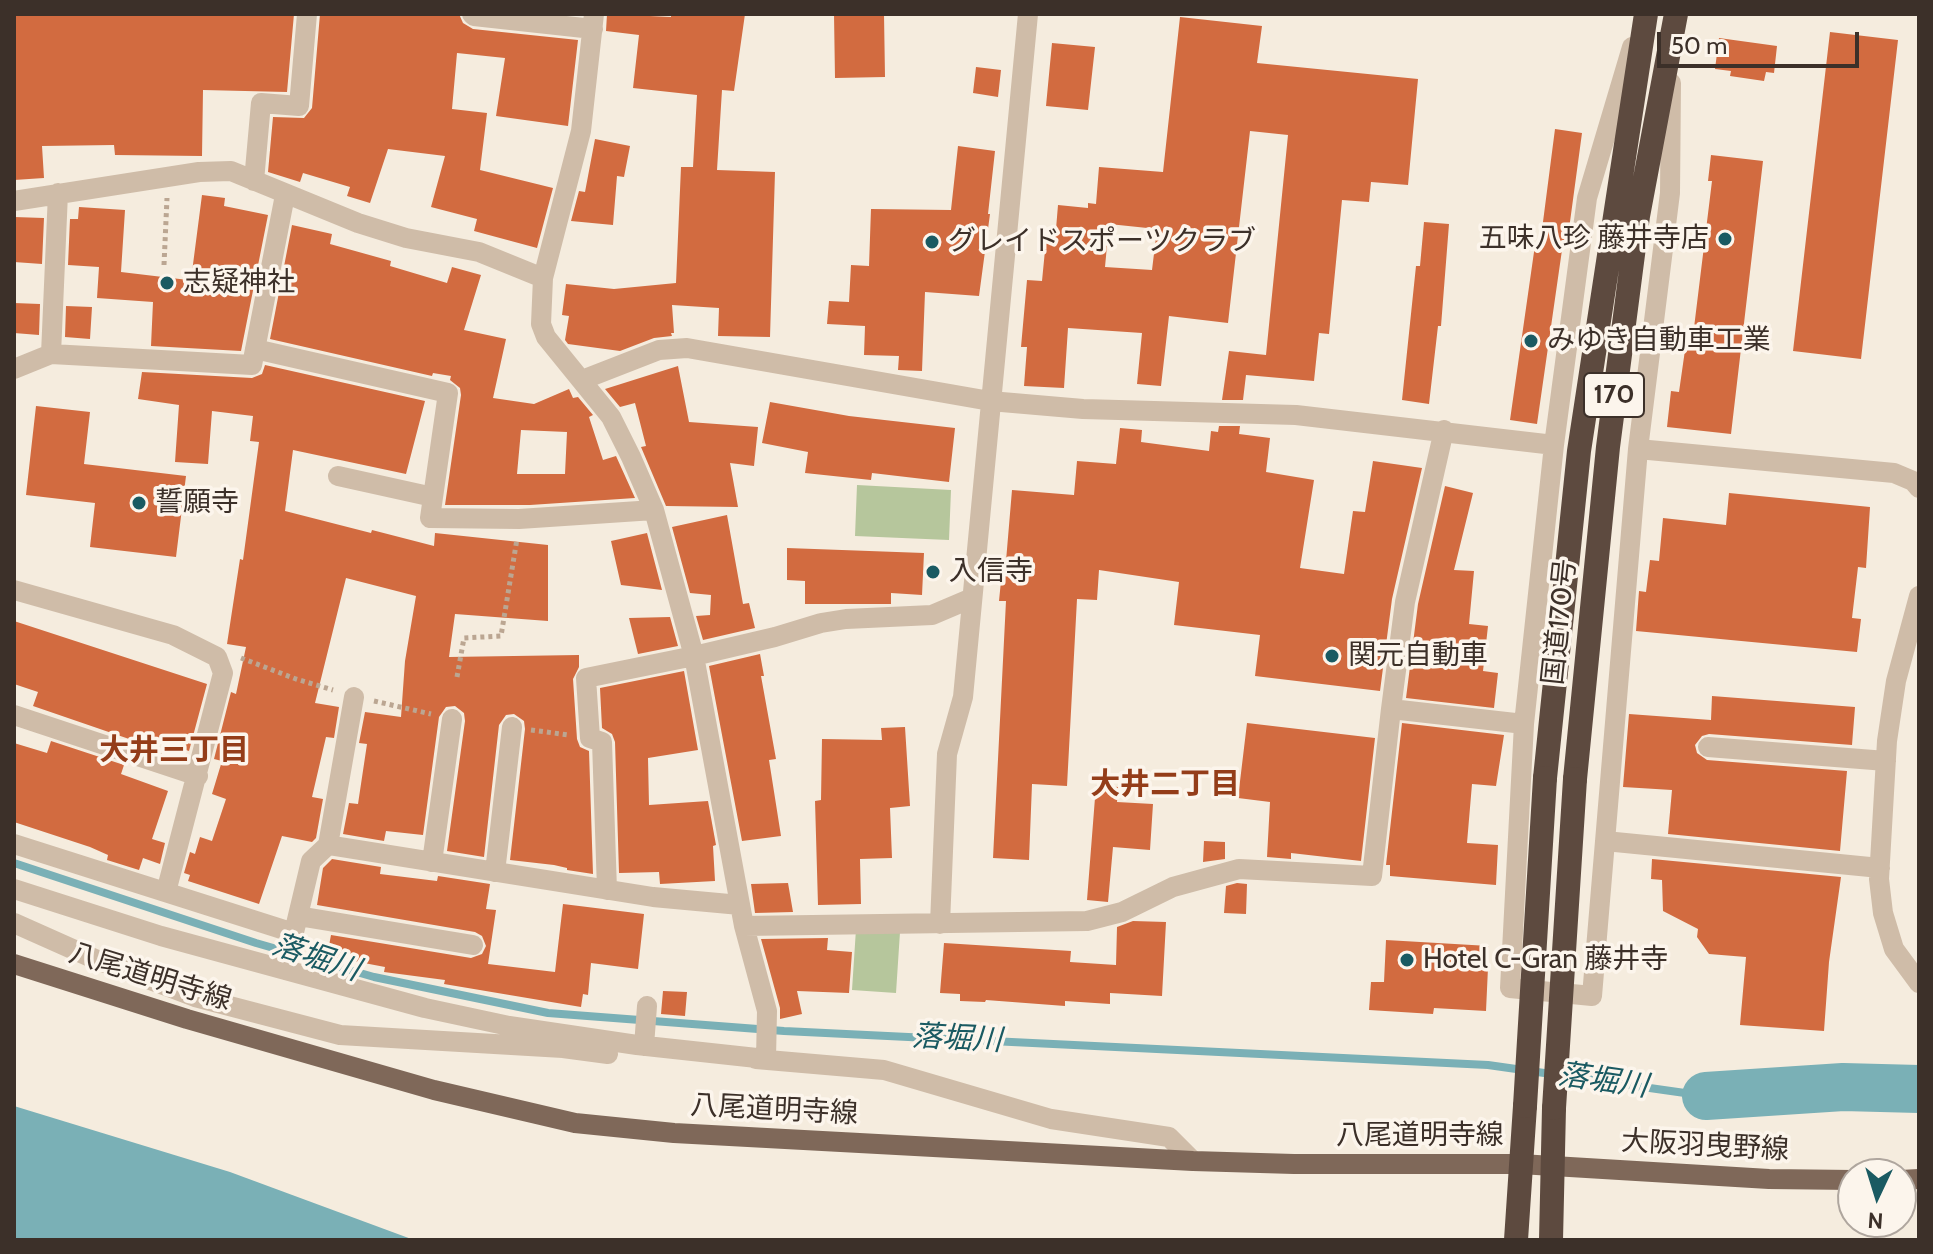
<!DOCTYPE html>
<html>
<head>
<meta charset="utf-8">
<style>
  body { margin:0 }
  #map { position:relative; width:1933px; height:1254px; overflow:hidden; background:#f5ecde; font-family:Cabin,sans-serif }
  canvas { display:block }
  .frame { position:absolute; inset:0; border:16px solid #3c3029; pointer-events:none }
  .north { position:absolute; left:1837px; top:1158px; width:80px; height:80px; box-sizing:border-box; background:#fcf5ec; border:2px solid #afa69e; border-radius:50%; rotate:184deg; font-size:22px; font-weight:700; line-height:32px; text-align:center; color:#3c3029 }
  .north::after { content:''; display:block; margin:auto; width:28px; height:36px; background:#1a5a62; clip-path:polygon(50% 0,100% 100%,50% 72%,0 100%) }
  .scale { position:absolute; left:1657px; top:32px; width:202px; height:36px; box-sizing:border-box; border:4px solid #3c3029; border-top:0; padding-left:10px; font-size:24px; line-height:28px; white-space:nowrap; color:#3c3029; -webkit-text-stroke:6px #fcf5ec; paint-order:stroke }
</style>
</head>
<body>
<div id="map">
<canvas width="1933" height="1254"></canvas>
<div class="frame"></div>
<div class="north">N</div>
<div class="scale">50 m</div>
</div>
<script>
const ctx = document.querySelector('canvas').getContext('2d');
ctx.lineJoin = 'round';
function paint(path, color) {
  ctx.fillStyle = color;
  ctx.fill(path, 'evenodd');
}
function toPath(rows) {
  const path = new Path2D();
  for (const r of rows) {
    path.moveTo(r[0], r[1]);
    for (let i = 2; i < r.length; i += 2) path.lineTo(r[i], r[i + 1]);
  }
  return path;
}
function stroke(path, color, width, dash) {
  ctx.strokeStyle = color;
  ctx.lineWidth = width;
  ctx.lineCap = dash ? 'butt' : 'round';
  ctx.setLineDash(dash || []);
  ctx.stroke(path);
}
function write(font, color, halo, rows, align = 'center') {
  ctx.font = font + ' Cabin,"Noto Sans JP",sans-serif';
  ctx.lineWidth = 7;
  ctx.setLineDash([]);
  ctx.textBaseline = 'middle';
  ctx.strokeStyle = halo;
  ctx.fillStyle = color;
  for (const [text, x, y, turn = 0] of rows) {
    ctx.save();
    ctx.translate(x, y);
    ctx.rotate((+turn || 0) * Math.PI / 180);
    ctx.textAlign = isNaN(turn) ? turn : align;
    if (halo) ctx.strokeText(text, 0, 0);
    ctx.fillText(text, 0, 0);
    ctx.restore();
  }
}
const green = toPath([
  [857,485,951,490,949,540,855,536],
  [856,929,900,932,896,993,852,990]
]);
const water = toPath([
  [14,1106,230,1172,414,1240,14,1240]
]);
const stream = toPath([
  [14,863,256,943,374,977,548,1013,784,1031,1488,1065,1706,1096]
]);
const river = toPath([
  [1706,1096,1843,1087,1919,1089]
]);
const building = toPath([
  [14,14,294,14,287,92,203,90,202,156,115,155,114,145,42,146,44,178,14,180],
  [320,14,459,14,463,23,473,29,578,40,568,126,496,116,505,58,457,53,452,109,487,113,480,170,553,188,537,248,474,231,477,219,431,207,445,156,388,149,370,203,347,196,350,187,303,173,300,182,268,172,273,117,304,118,312,108],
  [607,14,671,17,671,14,745,14,734,91,722,90,717,170,775,172,770,337,718,336,719,308,672,305,674,333,671,333,672,336,654,338,620,351,568,344,565,340,569,316,562,315,566,284,614,289,676,283,681,167,693,167,697,95,633,88,639,35,606,31],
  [834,14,884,14,885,77,835,78],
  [1180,17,1262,26,1257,63,1418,79,1408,185,1371,182,1369,202,1342,200,1329,334,1319,333,1314,381,1246,375,1243,400,1222,400,1229,351,1266,355,1288,135,1250,131,1228,323,1169,316,1161,386,1137,384,1142,333,1068,328,1064,388,1024,386,1027,347,1021,347,1027,280,1042,281,1046,240,1055,241,1058,205,1088,208,1088,203,1096,204,1099,167,1163,172],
  [1109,224,1157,229,1152,270,1105,267],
  [1830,32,1898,40,1861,359,1793,351],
  [1719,38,1777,46,1774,73,1766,72,1764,81,1730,76,1731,71,1715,69],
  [1052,43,1095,47,1088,110,1046,106],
  [976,67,1001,70,998,97,973,93],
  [1555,129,1582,133,1567,244,1563,243,1537,424,1510,420,1535,245,1540,245],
  [595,139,630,146,624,177,617,176,613,225,571,221,579,191,585,192],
  [958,146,995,151,988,214,990,214,979,296,925,292,922,371,898,370,899,356,864,355,865,326,827,324,829,301,849,302,851,265,869,266,871,209,951,210],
  [1711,155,1763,161,1731,434,1667,427,1671,391,1679,392,1686,343,1692,344,1712,181,1708,181],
  [202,195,225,198,224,206,268,215,241,351,151,346,153,302,97,298,99,267,68,265,70,219,78,219,79,207,125,210,121,272,188,280,188,272,192,272],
  [14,217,44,218,42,264,14,262],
  [1424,222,1449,224,1441,326,1438,326,1429,404,1402,400,1416,266,1420,266],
  [292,225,332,234,330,244,391,261,390,266,447,283,452,267,481,275,464,330,506,339,493,398,534,404,569,389,573,398,578,397,593,415,589,417,603,460,616,456,635,498,530,505,445,505,461,395,460,388,450,380,451,376,433,373,432,376,270,339],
  [521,430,567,432,565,474,517,474],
  [14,303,40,304,39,335,14,333],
  [66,306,92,307,90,339,65,337],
  [265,365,425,401,406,474,293,450,285,511,371,533,372,530,434,546,435,533,548,545,548,621,455,614,449,657,579,655,579,667,573,679,577,739,580,747,589,751,593,874,567,870,567,868,554,865,510,860,525,729,524,721,514,714,506,715,499,725,484,857,447,851,465,721,464,713,455,706,446,707,439,717,423,835,386,831,384,841,343,834,349,803,358,804,367,744,359,743,365,712,401,717,405,661,416,596,346,578,315,703,339,707,334,738,326,737,312,797,323,799,316,838,312,842,282,836,259,904,188,881,190,875,184,873,190,852,195,854,200,837,212,841,226,799,212,794,222,761,214,759,231,692,236,694,246,647,227,644,240,559,243,560,259,442,250,441,253,416,212,411,208,464,175,462,179,405,138,399,142,372,252,378,262,374],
  [678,366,689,422,758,427,754,466,730,463,738,507,666,506,641,447,646,446,635,403,620,407,605,389],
  [770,402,849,416,955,428,949,482,872,473,871,480,805,473,808,452,762,443],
  [36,406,90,412,84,464,186,476,176,557,90,547,95,503,26,495],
  [1219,426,1240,426,1239,434,1270,438,1266,472,1314,480,1300,568,1344,574,1353,511,1365,512,1373,461,1422,468,1392,599,1380,691,1255,676,1260,635,1174,625,1179,582,1099,570,1097,600,1077,599,1067,786,1032,784,1029,860,993,858,1006,601,999,601,1003,561,1006,561,1012,490,1074,495,1077,461,1116,464,1120,428,1142,430,1141,442,1209,451,1211,431,1218,432],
  [1445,486,1473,493,1454,570,1474,571,1469,624,1488,626,1483,671,1498,673,1494,708,1406,698,1418,604],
  [1729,493,1870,507,1866,568,1858,567,1852,618,1861,619,1857,652,1636,631,1639,591,1646,592,1650,560,1659,561,1663,518,1726,525],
  [727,515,743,604,749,603,755,628,703,640,696,616,710,615,711,595,690,593,672,527],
  [647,533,662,590,621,585,611,541],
  [787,548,924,553,922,595,891,593,891,604,805,604,805,581,787,580],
  [670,617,678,646,638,654,629,618],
  [14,621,207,684,189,751,146,737,134,735,132,740,33,706,38,692,14,684],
  [760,654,764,676,761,676,776,759,769,760,781,836,742,841,709,666],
  [684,671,698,750,648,758,649,805,708,801,716,845,713,846,715,881,660,884,659,872,619,873,615,742,612,734,602,728,600,688],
  [1712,696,1855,707,1852,745,1709,734,1702,736,1695,745,1697,753,1707,760,1847,771,1840,851,1668,834,1672,790,1623,787,1629,714,1711,720],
  [1247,723,1375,738,1361,861,1291,853,1291,859,1267,857,1270,802,1238,798],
  [1402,723,1504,735,1496,786,1472,784,1467,843,1498,845,1496,885,1390,876,1390,865,1386,865],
  [905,727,910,806,890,808,892,858,860,859,861,904,818,905,815,801,821,800,822,739,882,740,881,728],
  [51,741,124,765,121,774,168,791,152,839,165,843,160,864,143,858,139,870,107,860,108,855,90,847,14,822,14,743,47,753],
  [1096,785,1118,787,1117,802,1153,804,1150,850,1113,847,1108,902,1087,900],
  [1204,841,1225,842,1225,859,1203,862],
  [332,859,381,867,380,874,437,881,438,876,490,884,486,909,496,910,488,964,555,972,563,904,644,914,638,969,591,963,588,995,583,994,581,1007,444,984,445,980,384,972,385,967,327,956,331,935,471,958,482,954,486,946,482,936,475,932,317,905,323,868],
  [1652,859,1841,877,1829,962,1824,1031,1740,1025,1746,957,1709,954,1697,937,1698,929,1663,911,1662,880,1651,879],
  [788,883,793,912,755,913,751,884],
  [1237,883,1247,884,1246,914,1224,913,1226,886],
  [1133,921,1166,922,1162,996,1110,993,1110,1004,1065,1001,1065,1006,986,1000,985,1002,960,1001,960,994,940,993,944,943,1071,951,1070,962,1116,965,1117,927],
  [828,938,827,950,852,952,849,993,797,991,802,1014,780,1019,780,1008,761,939],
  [1386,940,1489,946,1486,1011,1434,1008,1433,1014,1369,1010,1371,982,1384,982],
  [663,991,687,992,685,1016,661,1014]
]);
const path = toPath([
  [164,265,167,198],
  [241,658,296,679,333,690],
  [457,677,464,638,501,636,517,539],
  [374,701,431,714],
  [531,730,569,735]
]);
const minor = toPath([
  [472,14,474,16,593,29],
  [594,14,581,131,543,278,541,324,546,337,611,417,631,457,654,510,694,656,586,678,590,738,602,742,607,890],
  [1632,47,1587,198,1554,445,1524,724,1510,988,1592,996,1638,449,1670,193,1671,83],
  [254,181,261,103,299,106,307,14],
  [14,201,199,172,231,171,358,223,406,238,479,252,543,278],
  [255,349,448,393,430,518,519,519,654,510],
  [51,354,58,193],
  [14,369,51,354,252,365,285,195],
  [582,380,659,350,687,348,990,401,1083,409,1296,415,1554,445],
  [1638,449,1894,473,1913,481,1919,488],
  [338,476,433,497],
  [14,590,173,635,217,657,223,673,166,892],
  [1919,596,1896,681,1887,741,1879,879,1883,913,1894,949,1919,983],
  [1391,709,1405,602,1444,430],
  [14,715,198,776],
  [1708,747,1886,761],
  [1605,841,1880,868],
  [14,844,294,933],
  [328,845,354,697],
  [432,862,452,719],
  [495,872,512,727],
  [14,889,161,936,425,1008,509,1026,637,1045,766,1059,767,1011,744,926,694,656,775,637,821,623,846,619,932,615,972,598],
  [298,916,473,945],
  [14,923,97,960,195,997,340,1035,563,1048,608,1054],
  [940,924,947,754,963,697,1028,14],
  [744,926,1087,921,1122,912,1173,887,1239,869,1372,876,1391,709,1524,724],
  [285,970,311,861,328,845,653,897,740,905],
  [644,1046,647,1006],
  [756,1059,884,1070,1051,1119,1169,1137,1193,1161]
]);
const major = toPath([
  [14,964,187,1019,434,1090,575,1123,674,1133,1193,1161,1294,1164,1520,1164,1769,1179,1853,1180],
  [1901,1180,1919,1179]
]);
const highway = toPath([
  [1545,778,1579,451,1646,14],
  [1575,779,1608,447,1638,216,1676,14],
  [1516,1240,1525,1106],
  [1551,1240,1554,1108]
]);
const highwayBridge = toPath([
  [1525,1106,1545,778],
  [1554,1108,1575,779]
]);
const markers = [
  [1725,239,8,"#1a5a62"],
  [932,242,8,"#1a5a62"],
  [167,283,8,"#1a5a62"],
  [1531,341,8,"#1a5a62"],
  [139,503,8,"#1a5a62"],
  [933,572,8,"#1a5a62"],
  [1332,656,8,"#1a5a62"],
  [1407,960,8,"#1a5a62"]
];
const shields = [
  [1614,395,60]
];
const shieldNames = [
  ["170",1614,395]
];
const poiNames = [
  ["五味八珍 藤井寺店",1709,239,"right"],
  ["グレイドスポーツクラブ",948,242],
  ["志疑神社",183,283],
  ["みゆき自動車工業",1547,341],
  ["誓願寺",155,503],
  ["入信寺",949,572],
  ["関元自動車",1348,656],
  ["Hotel C-Gran 藤井寺",1423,960]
];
const streetNames = [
  ["国道170号",1560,622,-84],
  ["八尾道明寺線",150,977,17],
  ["八尾道明寺線",774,1110,3],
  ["八尾道明寺線",1420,1136],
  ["大阪羽曳野線",1705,1146,3]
];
const neighbourhoodNames = [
  ["大井三丁目",174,751],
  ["大井二丁目",1165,785]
];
const waterNames = [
  ["落堀川",316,958,18],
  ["落堀川",957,1039,3],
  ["落堀川",1603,1081,8]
];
paint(green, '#b6c69c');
paint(water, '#7ab0b6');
stroke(stream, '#7ab0b6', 8);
stroke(river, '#7ab0b6', 48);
paint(building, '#d26b40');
stroke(path, '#bba692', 5, [4, 4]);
stroke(minor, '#cfbca8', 20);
stroke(major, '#7f6859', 20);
stroke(highway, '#5d4a3f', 24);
stroke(highwayBridge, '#5d4a3f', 24);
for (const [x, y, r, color] of markers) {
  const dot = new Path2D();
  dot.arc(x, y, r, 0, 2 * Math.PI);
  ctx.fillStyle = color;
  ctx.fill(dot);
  stroke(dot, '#fcf5ec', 3);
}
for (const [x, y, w] of shields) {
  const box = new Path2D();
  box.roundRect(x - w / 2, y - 22, w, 44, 6);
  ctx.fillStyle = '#fcf5ec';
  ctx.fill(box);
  stroke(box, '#3c3029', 2);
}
write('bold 26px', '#3c3029', null, shieldNames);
write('28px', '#3c3029', '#fcf5ec', poiNames, 'left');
write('28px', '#3c3029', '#fcf5ec', streetNames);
write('bold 30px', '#943d19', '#fcf5ec', neighbourhoodNames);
write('italic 30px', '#1a5a62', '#fcf5ec', waterNames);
</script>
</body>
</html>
